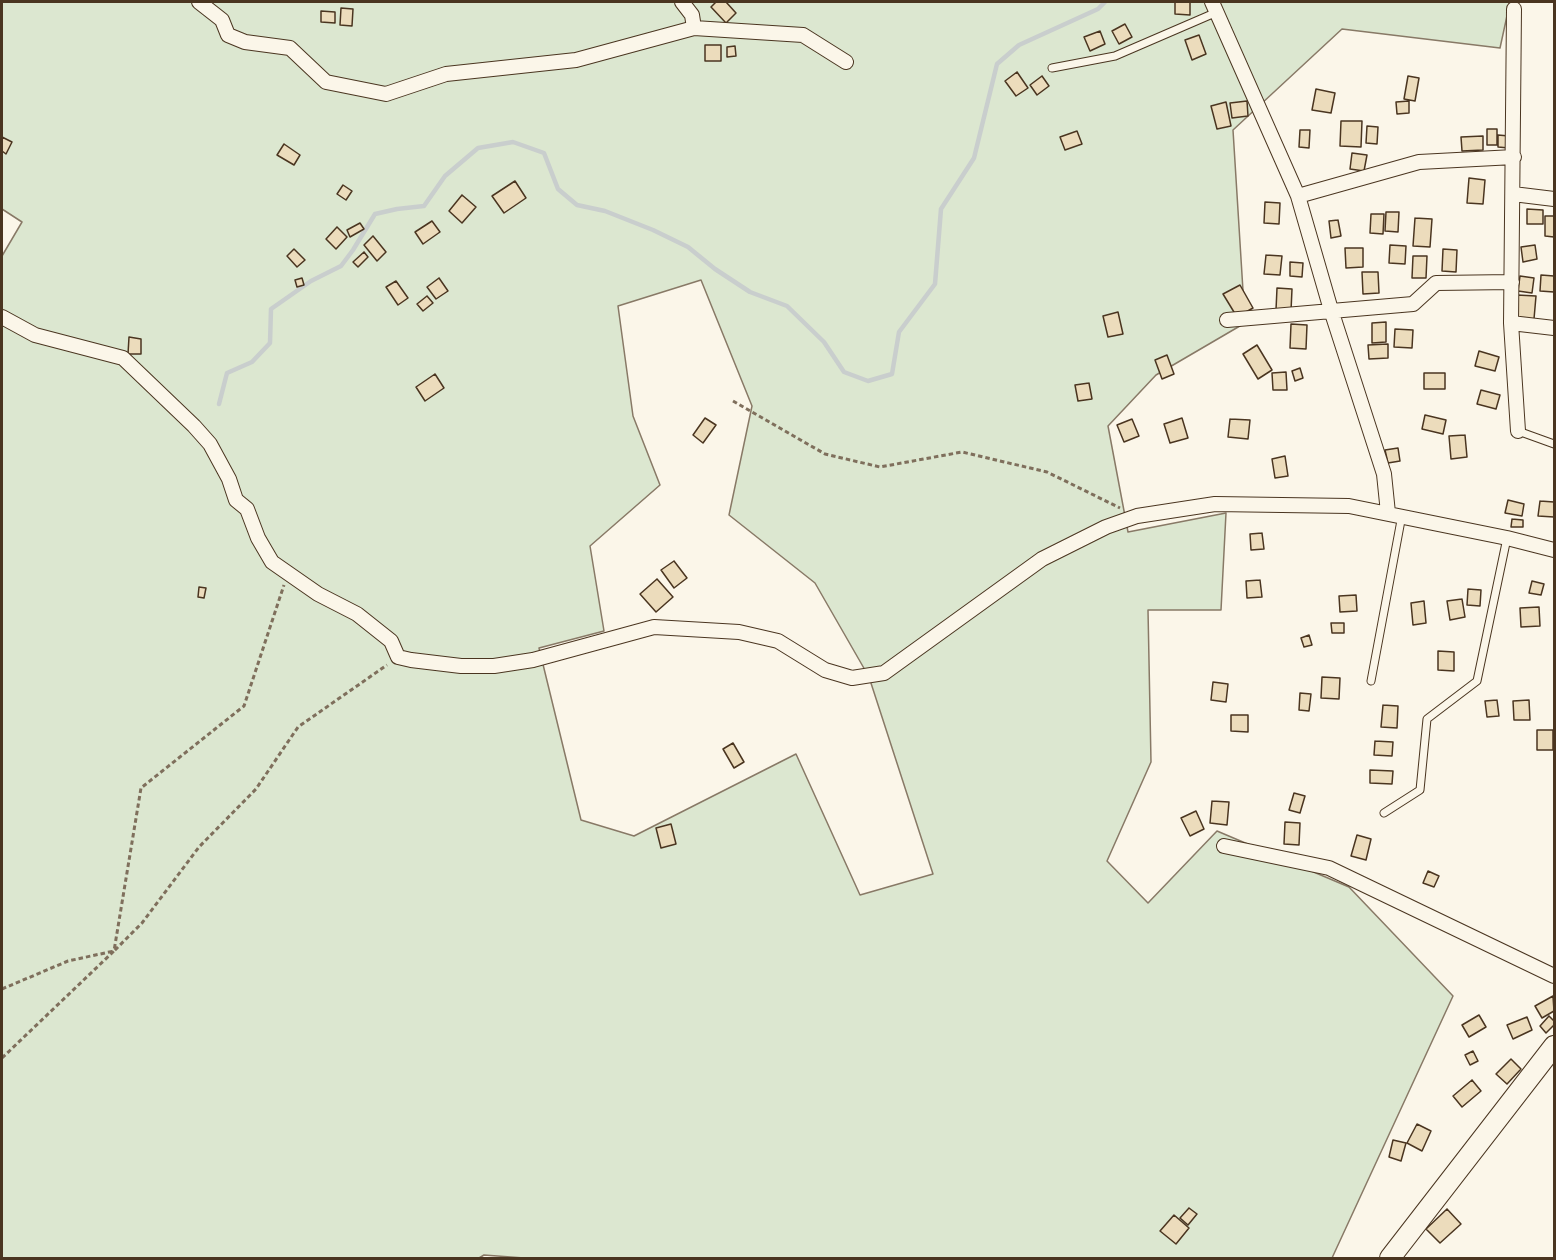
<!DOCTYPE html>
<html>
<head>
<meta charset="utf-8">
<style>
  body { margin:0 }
  #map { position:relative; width:1556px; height:1260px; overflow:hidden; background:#fbf6e9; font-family:"Titillium Web",sans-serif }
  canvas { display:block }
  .frame { position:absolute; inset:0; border:3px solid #4a3520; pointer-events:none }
</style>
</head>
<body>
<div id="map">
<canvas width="1556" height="1260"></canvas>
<div class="frame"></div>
</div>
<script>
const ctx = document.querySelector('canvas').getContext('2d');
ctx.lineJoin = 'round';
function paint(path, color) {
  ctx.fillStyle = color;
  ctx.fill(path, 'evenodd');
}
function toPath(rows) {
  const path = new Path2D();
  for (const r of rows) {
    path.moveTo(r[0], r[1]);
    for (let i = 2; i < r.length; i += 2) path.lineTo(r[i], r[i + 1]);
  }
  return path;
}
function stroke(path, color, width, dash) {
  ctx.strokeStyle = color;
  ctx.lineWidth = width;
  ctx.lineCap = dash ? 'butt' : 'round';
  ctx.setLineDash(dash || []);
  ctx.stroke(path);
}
const green = toPath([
  [2,2,1510,2,1500,48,1342,29,1233,130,1245,323,1156,375,1108,426,1128,532,1226,513,1221,610,1148,610,1151,762,1107,861,1148,903,1217,831,1349,887,1453,996,1332,1258,524,1258,484,1255,479,1258,2,1258,2,256,22,222,2,209,2,2],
  [701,280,752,406,729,515,815,583,869,677,933,874,860,895,796,754,634,836,581,820,539,648,604,631,590,546,660,485,633,416,618,306,701,280]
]);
const stream = toPath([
  [219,404,227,373,252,362,270,343,271,309,311,281,341,266,353,250,375,214,397,209,424,206,445,176,478,148,513,142,544,153,558,189,577,205,605,211,653,230,688,247,715,269,750,292,787,306,824,342,844,372,868,381,892,374,899,332,935,284,941,209,974,158,997,64,1019,45,1098,9,1105,2]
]);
const building = toPath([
  [716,2,726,2,736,13,726,23,711,7,716,2],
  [1175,2,1190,2,1190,15,1175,14,1175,2],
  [341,8,353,9,352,26,340,25,341,8],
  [321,11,335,12,335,23,321,22,321,11],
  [1125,24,1132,37,1119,44,1112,31,1125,24],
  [1100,31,1105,44,1090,51,1084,37,1100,31],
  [1199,35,1206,54,1192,60,1185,40,1199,35],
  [705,45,721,45,721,61,705,61,705,45],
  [735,46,736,56,727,57,727,47,735,46],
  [1017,72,1028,88,1016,96,1005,81,1017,72],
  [1042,76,1049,86,1037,95,1030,85,1042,76],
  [1408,76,1419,78,1415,101,1404,99,1408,76],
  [1316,89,1335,93,1331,113,1312,110,1316,89],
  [1247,101,1248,116,1232,118,1230,103,1247,101],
  [1409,101,1409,113,1397,114,1396,102,1409,101],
  [1226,102,1231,126,1217,129,1211,106,1226,102],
  [1341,121,1362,121,1361,147,1340,146,1341,121],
  [1367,126,1378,127,1377,144,1366,143,1367,126],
  [1487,129,1497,129,1497,145,1487,145,1487,129],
  [1300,130,1310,130,1309,148,1299,147,1300,130],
  [1077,131,1082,144,1065,150,1060,137,1077,131],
  [1498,135,1509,136,1509,148,1498,147,1498,135],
  [1483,136,1483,150,1462,151,1461,137,1483,136],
  [2,137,12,142,6,154,2,151,2,137],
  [284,144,300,155,294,165,277,155,284,144],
  [1352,153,1367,155,1364,171,1350,169,1352,153],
  [1469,178,1485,180,1483,204,1467,203,1469,178],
  [515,181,526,198,504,213,492,196,515,181],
  [343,185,352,191,346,200,337,194,343,185],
  [462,195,476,207,462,223,449,211,462,195],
  [1265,202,1280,203,1279,224,1264,223,1265,202],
  [1527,209,1543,210,1543,224,1527,224,1527,209],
  [1386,212,1399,212,1398,232,1385,231,1386,212],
  [1371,214,1384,214,1383,234,1370,233,1371,214],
  [1545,216,1554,216,1554,237,1545,236,1545,216],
  [1415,218,1432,219,1430,247,1413,246,1415,218],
  [1338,220,1341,236,1331,238,1329,221,1338,220],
  [432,221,440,232,423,244,415,232,432,221],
  [360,223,364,229,350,237,347,230,360,223],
  [337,227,347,237,336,249,326,239,337,227],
  [373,236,386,252,377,261,364,245,373,236],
  [1390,245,1406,246,1405,264,1389,263,1390,245],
  [1535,245,1537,259,1523,262,1521,247,1535,245],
  [1345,248,1363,248,1363,267,1346,268,1345,248],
  [294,249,305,260,297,267,287,256,294,249],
  [1443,249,1457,250,1456,272,1442,271,1443,249],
  [364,252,368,257,358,267,353,262,364,252],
  [1266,255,1282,256,1280,275,1264,274,1266,255],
  [1413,256,1427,256,1426,278,1412,278,1413,256],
  [1290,262,1303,263,1302,277,1290,276,1290,262],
  [1362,272,1378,272,1379,293,1363,294,1362,272],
  [1541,275,1554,276,1554,292,1540,291,1541,275],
  [1520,276,1534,278,1532,293,1518,291,1520,276],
  [302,278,304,285,297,287,295,280,302,278],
  [439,278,448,291,436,299,427,287,439,278],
  [396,281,408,298,398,305,386,287,396,281],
  [1240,285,1253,308,1237,317,1223,294,1240,285],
  [1277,288,1292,289,1291,311,1276,310,1277,288],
  [1517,295,1536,296,1534,319,1516,318,1517,295],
  [427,296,433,303,423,311,417,304,427,296],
  [1118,312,1123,334,1108,337,1103,316,1118,312],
  [1386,322,1386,342,1372,343,1372,323,1386,322],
  [1291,324,1307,325,1306,349,1290,348,1291,324],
  [1395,329,1413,330,1412,348,1394,347,1395,329],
  [129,337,141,339,141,354,128,354,129,337],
  [1388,344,1388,358,1369,359,1368,345,1388,344],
  [1257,345,1272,370,1258,379,1243,354,1257,345],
  [1479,351,1499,357,1495,371,1475,366,1479,351],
  [1167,355,1174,374,1162,379,1155,360,1167,355],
  [1300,368,1303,378,1295,381,1292,371,1300,368],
  [1286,372,1287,390,1273,390,1272,373,1286,372],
  [1424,373,1445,373,1445,389,1424,389,1424,373],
  [435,374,444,388,425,401,416,387,435,374],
  [1089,383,1092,399,1078,401,1075,385,1089,383],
  [1481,390,1500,395,1496,409,1477,404,1481,390],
  [1425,415,1446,420,1443,434,1422,429,1425,415],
  [705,418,716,425,703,443,693,435,705,418],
  [1182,418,1188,438,1170,443,1164,424,1182,418],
  [1132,419,1139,436,1124,442,1117,425,1132,419],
  [1230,419,1250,420,1248,439,1228,437,1230,419],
  [1465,435,1467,457,1451,459,1449,436,1465,435],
  [1398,448,1400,461,1388,463,1385,450,1398,448],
  [1285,456,1288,476,1275,478,1272,459,1285,456],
  [1508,500,1524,504,1522,516,1505,513,1508,500],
  [1540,501,1554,502,1554,517,1538,516,1540,501],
  [1512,519,1523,520,1523,527,1511,527,1512,519],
  [1262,533,1264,549,1251,550,1250,534,1262,533],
  [674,561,687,578,674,588,661,570,674,561],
  [657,579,673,597,656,612,640,594,657,579],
  [1260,580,1262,597,1247,598,1246,581,1260,580],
  [1532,581,1544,584,1541,595,1529,593,1532,581],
  [199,587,206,588,204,598,198,597,199,587],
  [1468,589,1481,590,1480,606,1467,605,1468,589],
  [1356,595,1357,611,1340,612,1339,596,1356,595],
  [1462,599,1465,617,1450,620,1447,601,1462,599],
  [1424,601,1426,623,1413,625,1411,603,1424,601],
  [1539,607,1540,626,1521,627,1520,608,1539,607],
  [1331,623,1344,623,1344,633,1332,633,1331,623],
  [1309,635,1312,645,1304,647,1301,638,1309,635],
  [1438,651,1454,652,1454,671,1438,670,1438,651],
  [1322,677,1340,678,1339,699,1321,698,1322,677],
  [1213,682,1228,684,1226,702,1211,700,1213,682],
  [1300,693,1311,694,1309,711,1299,710,1300,693],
  [1497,700,1499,716,1487,717,1485,701,1497,700],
  [1529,700,1530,720,1514,720,1513,701,1529,700],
  [1383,705,1398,706,1397,728,1381,727,1383,705],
  [1231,715,1248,715,1248,732,1231,731,1231,715],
  [1537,730,1553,730,1553,750,1537,750,1537,730],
  [1375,741,1393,742,1392,756,1374,755,1375,741],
  [733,743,744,762,734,768,723,749,733,743],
  [1370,770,1393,771,1392,784,1370,783,1370,770],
  [1294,793,1305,796,1300,813,1289,810,1294,793],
  [1212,801,1229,802,1227,825,1210,823,1212,801],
  [1196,811,1204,829,1190,836,1181,818,1196,811],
  [1285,822,1300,823,1299,845,1284,844,1285,822],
  [671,824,676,844,661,848,656,828,671,824],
  [1357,835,1371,839,1366,860,1351,856,1357,835],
  [1428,871,1439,876,1434,887,1423,883,1428,871],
  [1553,996,1554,1011,1542,1018,1535,1006,1553,996],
  [1479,1015,1486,1027,1469,1037,1462,1025,1479,1015],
  [1549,1016,1554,1021,1554,1025,1546,1033,1540,1026,1549,1016],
  [1527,1017,1532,1030,1513,1039,1507,1025,1527,1017],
  [1473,1051,1478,1061,1470,1065,1465,1055,1473,1051],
  [1511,1059,1521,1069,1507,1084,1496,1074,1511,1059],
  [1472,1080,1481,1091,1462,1107,1453,1096,1472,1080],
  [1417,1124,1431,1131,1422,1151,1407,1143,1417,1124],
  [1393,1140,1406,1143,1401,1161,1389,1157,1393,1140],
  [1189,1208,1197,1214,1188,1225,1180,1218,1189,1208],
  [1447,1209,1461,1224,1440,1243,1426,1229,1447,1209],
  [1174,1215,1189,1228,1176,1244,1160,1231,1174,1215]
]);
const path = toPath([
  [733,401,825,454,880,467,962,452,1047,472,1120,508],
  [2,989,68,961,114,951,142,923,199,847,256,789,298,727,387,665],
  [2,1058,114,951,141,788,244,706,284,585]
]);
const lane = toPath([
  [1052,68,1115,56,1217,12],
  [1518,431,1554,444],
  [1371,681,1402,515],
  [1384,813,1420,790,1427,719,1477,681,1507,538]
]);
const street = toPath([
  [199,2,222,20,228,35,245,42,290,48,326,82,386,94,446,74,576,60,694,28,803,35,846,62],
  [682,2,692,15,694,28],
  [1212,2,1298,196,1331,310,1384,474,1388,513],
  [1514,9,1511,323,1518,431],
  [1513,194,1554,199],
  [1298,196,1419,162,1514,157],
  [2,317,35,335,123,358,194,426,210,444,229,479,236,500,247,509,258,538,272,562,318,594,357,614,391,641,398,657,411,660,461,666,494,666,533,660,654,627,739,632,778,641,825,670,852,678,884,673,1042,559,1106,527,1137,516,1215,504,1349,506,1507,538,1554,550],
  [1227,320,1413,304,1436,283,1512,282],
  [1511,323,1554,328],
  [1224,846,1329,868,1554,976]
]);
const secondary = toPath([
  [1390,1258,1554,1046]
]);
paint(green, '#dce7d0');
stroke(green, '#887966', 1.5);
stroke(stream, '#c9cecd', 4.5);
paint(building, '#ecdcbc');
stroke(building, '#4a3520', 1.5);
stroke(lane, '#4a3520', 9);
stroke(street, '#4a3520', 16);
stroke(secondary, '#4a3520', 22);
stroke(path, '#7f6f5c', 3, [4.5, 3]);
stroke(lane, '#fbf6e9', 7);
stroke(street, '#fbf6e9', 14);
stroke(secondary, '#fbf6e9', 20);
</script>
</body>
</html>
